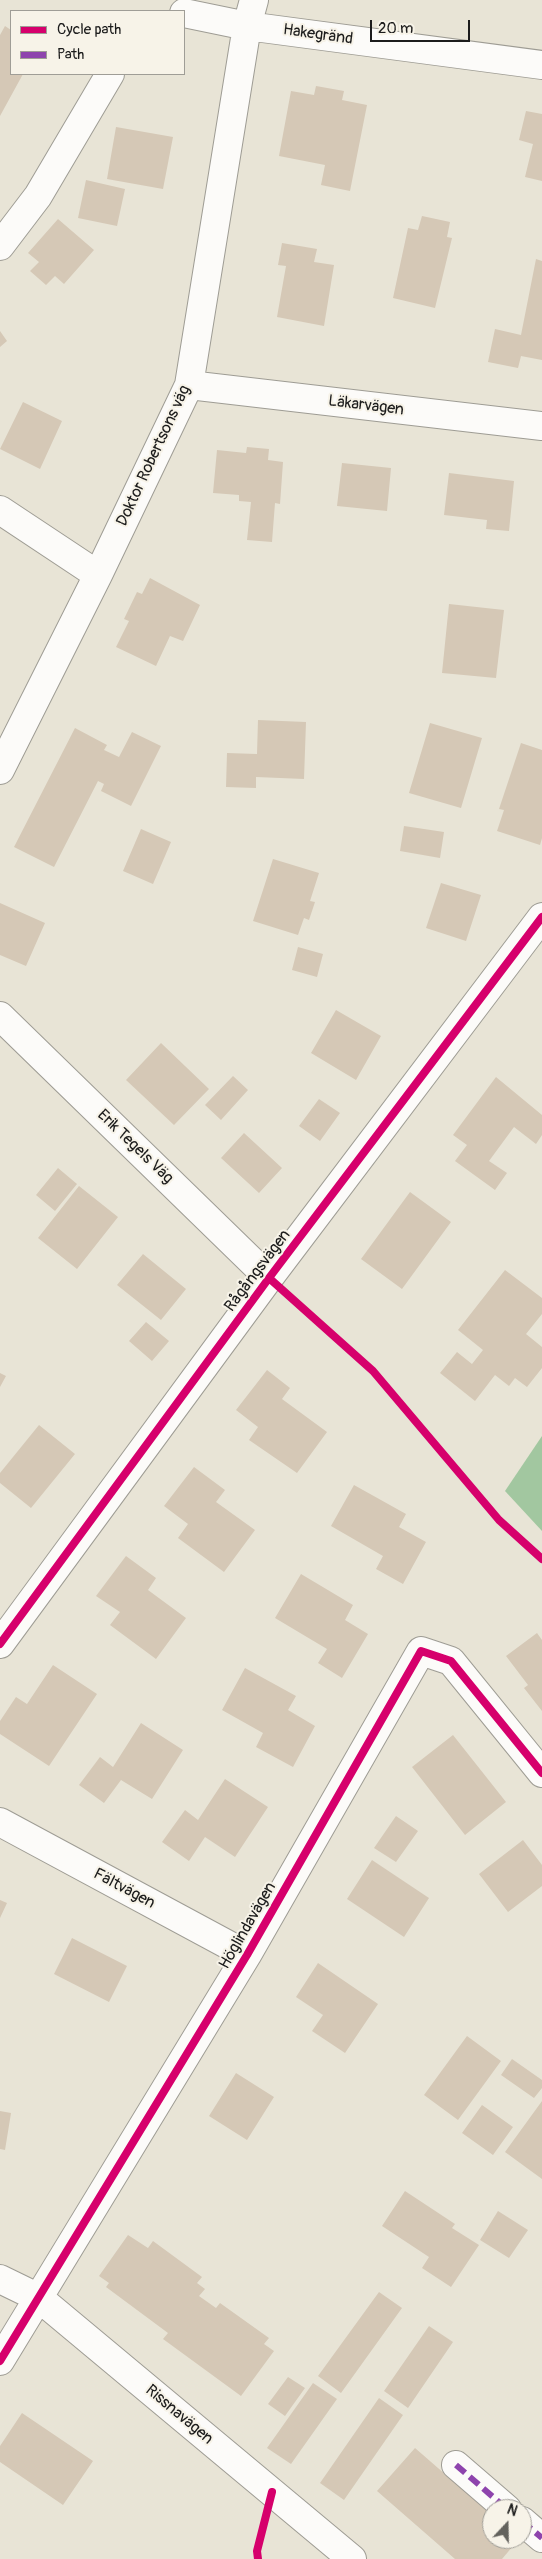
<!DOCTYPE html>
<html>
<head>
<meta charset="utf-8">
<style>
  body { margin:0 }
  #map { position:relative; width:542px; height:2559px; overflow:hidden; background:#e8e4d6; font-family:Pangolin,sans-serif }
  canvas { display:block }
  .legend { position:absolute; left:10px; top:10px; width:175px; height:65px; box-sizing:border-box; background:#f7f3e8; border:1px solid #9f9d96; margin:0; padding:6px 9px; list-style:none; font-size:15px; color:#1c1c1c }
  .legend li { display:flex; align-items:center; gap:10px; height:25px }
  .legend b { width:25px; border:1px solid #9f9d96 }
  .north { position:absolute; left:482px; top:2499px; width:50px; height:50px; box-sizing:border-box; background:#f7f3e8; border:1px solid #9f9d96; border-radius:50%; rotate:21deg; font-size:14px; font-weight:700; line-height:20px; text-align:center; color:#1c1c1c }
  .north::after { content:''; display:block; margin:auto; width:18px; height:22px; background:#63625d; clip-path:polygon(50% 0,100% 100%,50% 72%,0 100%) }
  .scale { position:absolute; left:370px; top:20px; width:100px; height:22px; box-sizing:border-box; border:2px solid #1c1c1c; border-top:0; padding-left:6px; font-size:15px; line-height:18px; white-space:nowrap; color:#1c1c1c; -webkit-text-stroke:4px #f7f3e8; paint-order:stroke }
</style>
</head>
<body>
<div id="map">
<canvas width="542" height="2559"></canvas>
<ul class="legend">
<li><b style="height:6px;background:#d6006c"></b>Cycle path</li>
<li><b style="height:6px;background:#8e44ad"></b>Path</li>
</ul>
<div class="north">N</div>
<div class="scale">20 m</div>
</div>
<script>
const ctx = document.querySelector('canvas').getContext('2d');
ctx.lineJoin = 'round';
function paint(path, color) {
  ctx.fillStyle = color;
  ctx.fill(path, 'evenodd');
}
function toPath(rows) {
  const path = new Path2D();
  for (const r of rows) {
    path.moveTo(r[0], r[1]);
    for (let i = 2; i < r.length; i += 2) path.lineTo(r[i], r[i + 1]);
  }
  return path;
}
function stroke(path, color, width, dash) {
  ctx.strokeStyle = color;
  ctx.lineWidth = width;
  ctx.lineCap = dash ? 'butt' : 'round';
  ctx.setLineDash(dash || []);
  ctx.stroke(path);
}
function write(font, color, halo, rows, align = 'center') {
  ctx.font = font + ' Pangolin,sans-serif';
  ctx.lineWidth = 4;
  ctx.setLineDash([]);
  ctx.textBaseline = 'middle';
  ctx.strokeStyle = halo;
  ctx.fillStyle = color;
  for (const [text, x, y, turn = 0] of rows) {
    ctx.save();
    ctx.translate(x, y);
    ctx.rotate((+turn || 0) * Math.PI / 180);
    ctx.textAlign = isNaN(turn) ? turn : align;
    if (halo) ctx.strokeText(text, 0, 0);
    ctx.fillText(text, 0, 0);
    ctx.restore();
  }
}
const forest = toPath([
  [542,1436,542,1531,505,1491]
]);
const building = toPath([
  [5,26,11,30,11,74,23,74,0,116,0,35],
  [316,86,344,91,342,100,367,105,350,191,321,185,325,165,279,156,291,91,314,95],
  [526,111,542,114,542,181,525,177,533,144,519,140],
  [116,127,173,137,163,189,107,179],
  [86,180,125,189,117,226,78,218],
  [422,216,450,222,447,237,452,238,435,308,393,298,408,228,418,230],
  [58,219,94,250,64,284,55,276,46,285,30,271,39,262,28,253],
  [282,243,317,249,314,262,334,265,324,326,277,317,286,266,278,265],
  [536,259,542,261,542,360,521,356,518,368,488,362,495,329,521,335],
  [0,331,7,341,0,347],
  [23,402,62,421,40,469,0,449],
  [247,447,269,449,268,460,283,462,280,504,275,503,272,542,247,540,251,502,239,501,239,495,213,493,217,450,246,453],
  [342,463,391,468,387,511,337,506],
  [449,473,514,481,509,531,486,529,487,520,444,515],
  [150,578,200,605,183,641,170,636,156,666,116,647,129,621,124,619,137,592,142,594],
  [449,604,504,610,496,678,442,673],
  [258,720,306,722,304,779,256,777,256,788,226,787,227,753,257,754],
  [430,723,482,738,461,808,409,793],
  [75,728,107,745,104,750,119,757,132,732,161,746,131,806,101,791,104,784,98,781,54,867,14,847],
  [521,743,542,750,542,838,540,845,497,831,504,810,499,809],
  [404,826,444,832,440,858,400,851],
  [141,829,171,842,153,884,123,871],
  [273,859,319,873,310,901,315,902,309,920,304,918,298,935,253,921],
  [441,883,481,895,466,941,426,928],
  [0,903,45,923,26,966,0,955],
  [298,947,323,954,317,977,292,970],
  [336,1010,381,1036,356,1080,311,1053],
  [161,1043,209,1089,174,1125,126,1080],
  [233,1076,248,1090,221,1120,205,1105],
  [496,1077,542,1115,542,1135,536,1144,514,1127,489,1161,507,1173,495,1190,455,1161,467,1145,453,1135],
  [319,1099,340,1113,320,1141,299,1126],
  [244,1133,282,1168,259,1193,221,1158],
  [58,1168,77,1184,55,1211,36,1195],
  [79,1186,118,1217,77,1269,38,1238],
  [410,1192,451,1222,402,1289,361,1259],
  [143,1254,186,1289,161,1320,117,1285],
  [505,1270,542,1298,542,1314,526,1334,542,1347,542,1368,527,1387,515,1378,509,1386,495,1375,475,1401,440,1373,457,1352,472,1364,483,1350,458,1330],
  [146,1322,169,1341,152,1361,129,1341],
  [267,1370,290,1388,282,1399,327,1432,297,1473,249,1440,258,1427,236,1410],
  [0,1373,6,1376,0,1387],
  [39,1425,75,1454,31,1508,0,1483,0,1473],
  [194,1467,225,1490,216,1502,255,1530,224,1572,178,1538,188,1524,164,1506],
  [354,1485,406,1514,399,1527,426,1542,403,1584,376,1569,383,1556,331,1526],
  [126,1556,156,1578,148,1590,186,1618,156,1659,110,1625,120,1612,96,1596],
  [301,1574,353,1605,345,1620,368,1634,342,1678,318,1663,327,1649,275,1618],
  [537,1633,542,1640,542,1711,524,1688,528,1685,506,1656],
  [53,1665,97,1694,49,1766,0,1734,0,1721,16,1697,27,1704],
  [245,1668,296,1696,288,1710,315,1726,293,1767,256,1747,263,1733,222,1710],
  [141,1723,183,1750,152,1799,121,1780,104,1803,79,1785,100,1757,113,1767],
  [453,1735,506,1802,465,1835,412,1767],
  [225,1779,268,1807,235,1857,205,1837,189,1861,162,1842,185,1810,198,1820],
  [396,1816,418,1831,396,1862,374,1848],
  [523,1840,542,1865,542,1886,508,1912,479,1874],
  [372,1860,429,1898,404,1937,347,1899],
  [0,1900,7,1903,0,1918],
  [72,1938,127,1966,109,2002,54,1974],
  [318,1963,378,2004,345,2053,312,2031,323,2015,296,1997],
  [467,2036,501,2061,458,2120,424,2095],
  [512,2059,542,2080,542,2088,534,2098,501,2075],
  [236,2073,274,2097,247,2140,209,2116],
  [542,2101,542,2179,505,2152],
  [482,2105,513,2127,493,2155,462,2133],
  [0,2111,11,2113,5,2150,0,2149],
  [405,2191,455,2224,452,2228,479,2245,451,2287,422,2268,429,2257,382,2226],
  [498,2211,528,2230,509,2258,480,2240],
  [128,2235,148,2248,153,2241,202,2277,197,2283,205,2289,199,2296,216,2308,220,2303,269,2338,264,2344,274,2351,241,2396,163,2339,168,2333,106,2287,109,2283,99,2276],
  [379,2292,402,2308,341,2393,318,2376],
  [429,2326,453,2342,408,2408,384,2391],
  [288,2377,305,2388,285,2416,268,2404],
  [313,2383,337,2399,291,2464,267,2448],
  [379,2398,403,2415,344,2500,320,2483],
  [22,2413,93,2461,63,2505,0,2462,0,2446],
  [415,2448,492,2515,492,2539,519,2539,502,2559,455,2559,377,2491]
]);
const minor = toPath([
  [184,13,247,26,542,65],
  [0,246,38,196,110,74],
  [189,385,542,426],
  [0,510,98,575],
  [0,770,98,575,189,385,247,26,254,0],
  [0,1016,269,1278],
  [0,1644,269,1278,542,917],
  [0,1822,247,1955],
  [0,2279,39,2298,352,2559],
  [0,2361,247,1955,421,1651,451,1661,542,1773],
  [456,2465,507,2509],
  [522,2521,542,2538]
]);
const quiet = toPath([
  [456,2465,507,2509],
  [522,2521,542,2538]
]);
const cycleway = toPath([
  [269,1278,373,1371,499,1520,542,1559],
  [0,1644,269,1278,542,917],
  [0,2361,247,1955,421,1651,451,1661,542,1773],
  [258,2559,257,2551,272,2492]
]);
const streetNames = [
  ["Hakegränd",318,35,8],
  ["Läkarvägen",366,406,7],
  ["Doktor Robertsons väg",154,456,-65],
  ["Erik Tegels Väg",135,1147,44],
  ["Rågångsvägen",258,1271,-53],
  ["Fältvägen",124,1889,28],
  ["Höglindavägen",248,1926,-60],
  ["Rissnavägen",179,2415,40]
];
paint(forest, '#a2c7a0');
paint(building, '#d5c8b6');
stroke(minor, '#9e9c94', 30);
stroke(minor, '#fcfbf9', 28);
stroke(quiet, '#8e44ad', 6, [12, 6]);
stroke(cycleway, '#d6006c', 8);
write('16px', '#1c1c1c', '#f7f3e8', streetNames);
</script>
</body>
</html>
